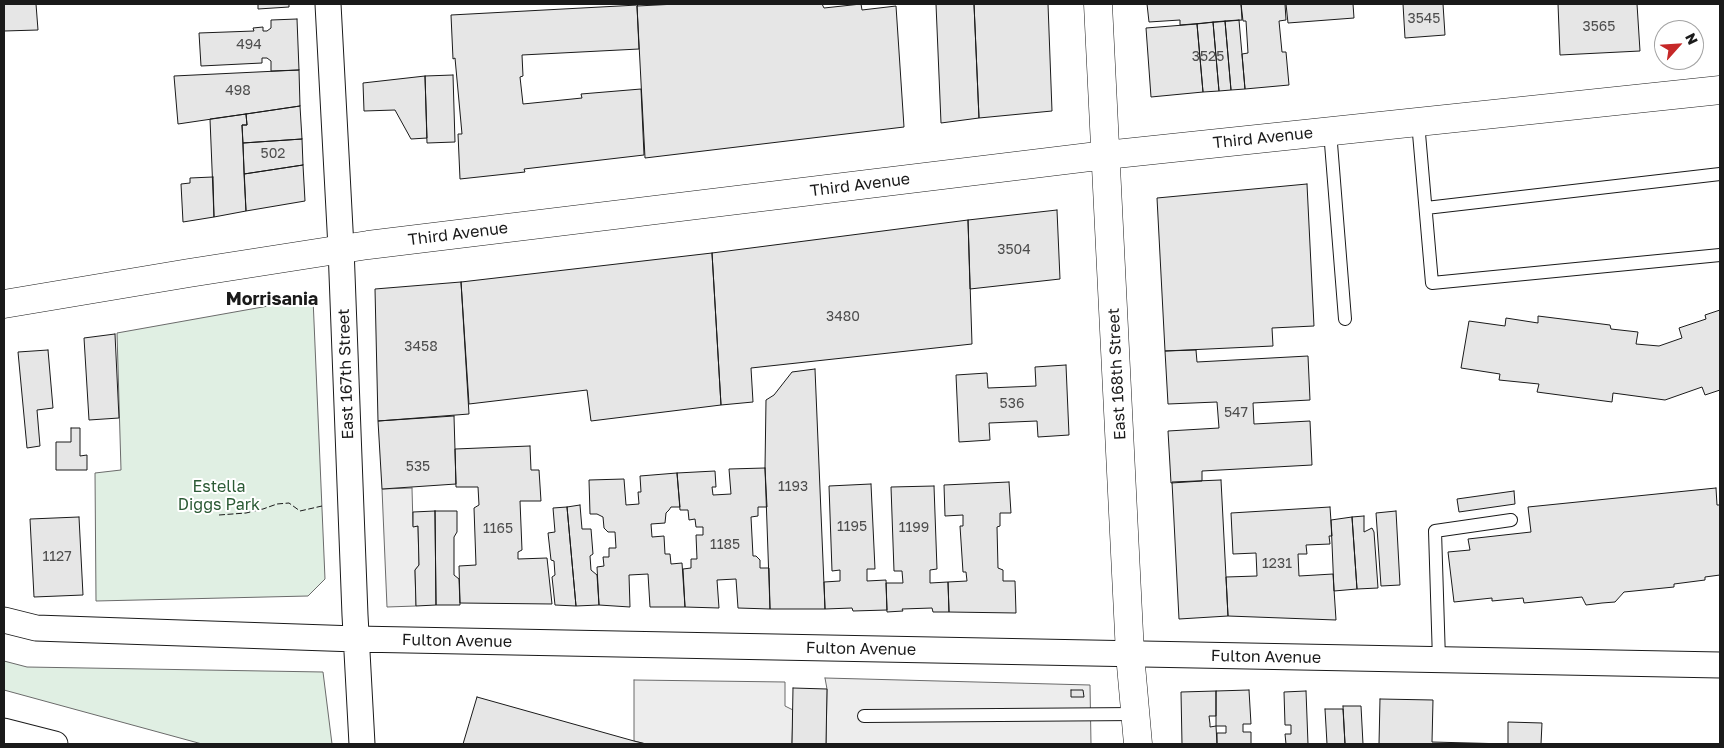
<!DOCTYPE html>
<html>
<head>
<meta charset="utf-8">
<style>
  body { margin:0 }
  #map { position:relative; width:1724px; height:748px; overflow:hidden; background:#fff; font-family:"Golos Text",sans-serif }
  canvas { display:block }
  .frame { position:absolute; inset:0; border:5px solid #1a1a1a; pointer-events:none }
  .north { position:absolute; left:1654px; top:20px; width:50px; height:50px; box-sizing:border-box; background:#fff; border:1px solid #a3a3a3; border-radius:50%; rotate:64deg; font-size:14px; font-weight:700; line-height:20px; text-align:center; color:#1a1a1a }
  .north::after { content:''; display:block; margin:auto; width:18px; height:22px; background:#c62828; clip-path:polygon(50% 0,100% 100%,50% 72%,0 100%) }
</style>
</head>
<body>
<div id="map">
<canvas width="1724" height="748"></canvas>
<div class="frame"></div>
<div class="north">N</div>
</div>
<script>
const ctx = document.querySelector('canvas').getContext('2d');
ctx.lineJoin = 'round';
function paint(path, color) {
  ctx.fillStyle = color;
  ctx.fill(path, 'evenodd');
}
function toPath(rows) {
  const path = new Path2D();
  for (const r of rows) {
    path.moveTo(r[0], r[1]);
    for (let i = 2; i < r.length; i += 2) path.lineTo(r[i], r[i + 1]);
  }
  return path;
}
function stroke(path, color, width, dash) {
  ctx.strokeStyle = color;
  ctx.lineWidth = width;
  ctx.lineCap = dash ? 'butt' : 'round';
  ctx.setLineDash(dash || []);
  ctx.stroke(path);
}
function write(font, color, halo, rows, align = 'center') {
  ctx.font = font + ' "Golos Text",sans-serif';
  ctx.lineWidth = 4;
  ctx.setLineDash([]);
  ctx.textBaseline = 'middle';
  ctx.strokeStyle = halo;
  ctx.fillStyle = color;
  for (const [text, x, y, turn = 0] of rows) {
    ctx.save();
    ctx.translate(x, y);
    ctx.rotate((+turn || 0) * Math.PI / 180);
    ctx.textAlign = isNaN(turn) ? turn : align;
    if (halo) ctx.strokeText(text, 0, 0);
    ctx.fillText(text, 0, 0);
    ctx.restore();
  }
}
const green = toPath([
  [313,298,325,579,308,596,96,601,95,473,121,470,117,333,313,298],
  [4,661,27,667,323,672,332,744,202,744,4,690,4,661]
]);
const parking = toPath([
  [412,488,413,526,418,526,419,565,415,570,416,606,387,607,382,489,412,488],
  [825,678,1090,685,1091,744,826,744,827,689,825,678],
  [634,680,785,682,785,706,793,710,792,744,646,744,634,741,634,680]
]);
const building = toPath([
  [4,4,36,4,38,30,4,31,4,4],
  [258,4,289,4,289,7,258,9,258,4],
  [677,4,822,4,824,8,861,4,862,10,896,6,904,127,645,158,637,6,677,4],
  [936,4,974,4,979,118,941,123,936,4],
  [974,4,1048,4,1052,111,979,118,974,4],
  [1147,4,1241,4,1242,20,1180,25,1180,20,1149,22,1147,4],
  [1241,4,1285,4,1286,20,1279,21,1282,52,1286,52,1289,85,1245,89,1242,54,1248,53,1246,21,1243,21,1241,4],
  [1286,4,1353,4,1354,18,1288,23,1286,4],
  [1403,4,1443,4,1445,35,1405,38,1403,4],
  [1558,4,1637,4,1640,51,1560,55,1558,4],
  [638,5,637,6,639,49,522,55,523,76,520,77,523,104,582,98,581,94,641,89,644,155,524,169,525,172,460,179,458,134,462,134,455,58,453,59,451,15,638,5],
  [297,19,299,70,271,71,271,61,267,58,262,58,262,63,201,66,199,33,254,31,253,28,263,27,263,31,267,31,271,28,271,20,297,19],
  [1239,20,1245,89,1231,90,1225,21,1239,20],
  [1225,21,1231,90,1219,91,1213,22,1225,21],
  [1213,22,1219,91,1203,92,1197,24,1213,22],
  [1197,24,1203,92,1151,97,1146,28,1197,24],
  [299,70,300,106,178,124,174,76,299,70],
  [453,75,455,142,427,143,425,76,453,75],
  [425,76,427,138,411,139,395,110,364,111,363,83,425,76],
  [300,106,302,139,243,143,242,125,247,125,246,114,300,106],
  [246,114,247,125,242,125,246,211,214,217,210,119,246,114],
  [302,139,303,165,244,174,243,143,302,139],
  [303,165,305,201,246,211,244,174,303,165],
  [213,177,214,217,183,222,181,184,190,183,190,178,213,177],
  [1307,184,1314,326,1272,328,1273,346,1165,351,1157,198,1307,184],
  [1057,210,1060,279,970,289,968,220,1057,210],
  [968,220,972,344,751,368,753,402,721,405,712,253,968,220],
  [712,253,721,405,591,421,587,390,469,404,461,282,712,253],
  [461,282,469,414,378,421,375,289,461,282],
  [1720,310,1720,390,1705,395,1702,387,1665,400,1613,393,1612,402,1537,392,1539,384,1499,380,1500,374,1461,368,1469,321,1505,326,1506,318,1538,323,1538,316,1610,325,1611,329,1638,332,1636,344,1659,346,1682,338,1679,328,1706,319,1705,315,1720,310],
  [115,334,119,418,89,420,84,338,115,334],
  [48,350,53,408,37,410,40,446,27,448,18,352,48,350],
  [1196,350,1197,362,1308,356,1310,400,1253,403,1254,424,1310,421,1312,465,1202,471,1202,481,1171,483,1168,431,1219,428,1217,402,1168,404,1165,351,1196,350],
  [1066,365,1069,435,1038,437,1037,421,989,423,990,440,959,442,956,375,987,373,988,388,1036,386,1035,367,1066,365],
  [815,369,825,609,770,609,765,468,766,400,774,395,792,372,815,369],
  [454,416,456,484,382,489,378,421,454,416],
  [71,428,80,428,80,456,87,455,87,470,56,470,56,442,71,442,71,428],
  [530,446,531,470,539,470,541,501,520,501,522,550,518,552,518,559,547,558,552,604,460,603,459,566,476,565,474,508,479,505,478,487,456,487,455,449,530,446],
  [765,468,767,507,758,507,758,516,751,517,753,556,756,556,760,560,760,568,769,568,770,609,738,608,736,579,717,580,719,608,685,607,683,569,691,568,691,559,697,559,696,535,703,535,703,527,696,527,695,519,689,520,688,510,680,510,677,473,715,471,716,487,712,487,713,495,731,494,729,469,765,468],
  [677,473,680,507,671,507,669,510,666,513,665,523,651,524,652,537,664,536,665,554,670,554,671,564,682,563,685,607,650,607,648,574,629,575,630,607,599,605,597,567,604,566,603,557,609,557,609,548,616,548,615,532,608,532,604,528,603,517,597,514,590,514,589,480,624,479,626,505,639,504,638,492,641,492,640,476,677,473],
  [1221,480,1228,616,1179,619,1172,482,1221,480],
  [1009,482,1011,513,1000,513,1000,526,997,527,998,568,1003,570,1003,581,1015,581,1016,613,949,612,948,582,967,581,966,572,963,572,960,526,963,526,963,515,945,516,944,485,1009,482],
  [871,484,875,569,867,569,867,581,886,580,887,610,853,611,852,608,825,609,824,582,840,581,840,570,832,571,829,486,871,484],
  [934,486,937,569,930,570,930,583,948,582,949,612,933,612,932,608,902,609,903,611,887,612,886,583,903,583,902,571,894,571,891,487,934,486],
  [1716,488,1717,505,1720,505,1720,575,1705,577,1705,580,1674,584,1674,587,1624,592,1615,602,1602,603,1586,605,1582,597,1524,603,1523,598,1492,601,1492,598,1454,602,1448,552,1470,550,1468,539,1531,532,1528,507,1716,488],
  [1514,491,1515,504,1459,512,1457,499,1514,491],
  [580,505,582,529,591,529,593,554,590,556,591,570,597,575,599,605,576,606,567,507,580,505],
  [567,507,576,606,555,605,552,577,555,575,554,561,551,560,548,533,555,532,553,508,567,507],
  [1330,507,1332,536,1329,536,1330,544,1306,545,1307,554,1298,554,1299,576,1333,574,1336,620,1228,616,1226,577,1257,576,1256,553,1233,554,1231,513,1330,507],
  [435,511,436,605,416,606,415,570,419,565,418,526,413,527,413,512,435,511],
  [435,511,457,511,457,532,454,537,454,575,459,579,460,605,436,605,435,511],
  [1396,511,1400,585,1381,586,1376,513,1396,511],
  [1364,516,1364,532,1372,528,1374,532,1378,588,1357,589,1352,517,1364,516],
  [79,517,83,595,34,597,30,519,79,517],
  [1352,517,1357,589,1334,591,1331,520,1352,517],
  [793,688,827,689,826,744,792,744,793,688],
  [1071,690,1083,690,1084,697,1071,697,1071,690],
  [1249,690,1251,724,1243,724,1243,732,1251,732,1251,744,1217,744,1217,733,1226,733,1226,726,1216,726,1216,691,1249,690],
  [1216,691,1216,716,1209,716,1210,724,1210,727,1216,726,1217,744,1182,744,1181,692,1216,691],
  [1306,691,1308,744,1286,744,1285,734,1291,734,1291,725,1285,725,1284,692,1306,691],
  [477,697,634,741,646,744,463,744,477,697],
  [1380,699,1433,700,1432,742,1508,744,1508,722,1542,723,1541,744,1379,744,1380,699],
  [1343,706,1361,706,1363,744,1345,744,1343,706],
  [1325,709,1343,709,1345,744,1327,744,1325,709]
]);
const lane = toPath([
  [1418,122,1432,283,1720,255],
  [1330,131,1345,319],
  [1426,208,1720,174],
  [1439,660,1435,531,1511,520],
  [864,716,1136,714]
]);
const street = toPath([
  [328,4,341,248,355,615,362,744],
  [4,620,36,628,356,639,1720,665],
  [4,731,55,744]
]);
const secondary = toPath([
  [1098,4,1130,654,1138,744],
  [4,304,189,273,368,245,1106,155,1720,90]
]);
const fence = toPath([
  [219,515,246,513,263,509,277,504,289,503,300,511,322,506]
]);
const numberNames = [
  ["3545",1424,19],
  ["3565",1599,27],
  ["494",249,45],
  ["3525",1208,57],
  ["498",238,91],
  ["502",273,154],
  ["3504",1014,250],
  ["3480",843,317],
  ["3458",421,347],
  ["536",1012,404],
  ["547",1236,413],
  ["535",418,467],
  ["1193",793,487],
  ["1195",852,527],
  ["1199",914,528],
  ["1165",498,529],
  ["1185",725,545],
  ["1127",57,557],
  ["1231",1277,564]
];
const streetNames = [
  ["Third Avenue",1263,138,-6],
  ["Third Avenue",860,185,-7],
  ["Third Avenue",458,234,-7],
  ["East 167th Street",346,374,-92],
  ["East 168th Street",1117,374,-93],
  ["Fulton Avenue",457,641,1],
  ["Fulton Avenue",861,649,1],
  ["Fulton Avenue",1266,657,1]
];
const parkNames = [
  ["Estella",219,487],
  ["Diggs Park",219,505]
];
const neighbourhoodNames = [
  ["Morrisania",272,299]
];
paint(green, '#e0efe3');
stroke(green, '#6a6a6a', 1);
paint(parking, '#ededed');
stroke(parking, '#6a6a6a', 1);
paint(building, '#e6e6e6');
stroke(building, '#1a1a1a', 1);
stroke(lane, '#1a1a1a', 14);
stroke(street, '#1a1a1a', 27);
stroke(secondary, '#1a1a1a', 29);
stroke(lane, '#fff', 12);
stroke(street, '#fff', 25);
stroke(secondary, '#fff', 28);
stroke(fence, '#1a1a1a', 1, [6, 2.5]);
write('14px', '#4d4d4d', null, numberNames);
write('16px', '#1a1a1a', '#fff', streetNames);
write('16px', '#2b5a34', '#fff', parkNames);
write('bold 18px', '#1a1a1a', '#fff', neighbourhoodNames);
</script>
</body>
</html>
